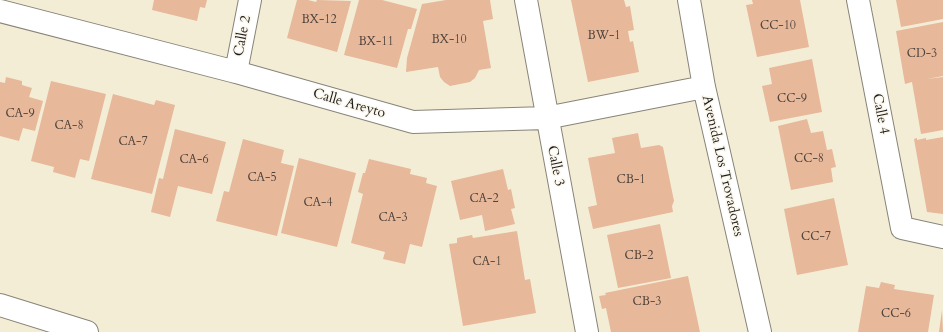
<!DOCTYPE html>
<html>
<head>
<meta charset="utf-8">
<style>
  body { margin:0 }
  canvas { display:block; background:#f3edd6 }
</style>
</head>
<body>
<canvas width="943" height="332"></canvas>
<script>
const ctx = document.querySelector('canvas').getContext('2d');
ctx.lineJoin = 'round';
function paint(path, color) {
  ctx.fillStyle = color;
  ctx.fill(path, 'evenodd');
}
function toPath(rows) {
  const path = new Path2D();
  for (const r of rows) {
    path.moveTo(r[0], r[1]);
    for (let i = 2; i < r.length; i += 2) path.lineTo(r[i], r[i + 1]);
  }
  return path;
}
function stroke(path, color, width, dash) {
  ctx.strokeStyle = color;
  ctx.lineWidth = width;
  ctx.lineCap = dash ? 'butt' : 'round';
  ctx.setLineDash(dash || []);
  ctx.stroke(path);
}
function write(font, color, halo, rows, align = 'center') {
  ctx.font = font + ' Cardo,serif';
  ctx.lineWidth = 3;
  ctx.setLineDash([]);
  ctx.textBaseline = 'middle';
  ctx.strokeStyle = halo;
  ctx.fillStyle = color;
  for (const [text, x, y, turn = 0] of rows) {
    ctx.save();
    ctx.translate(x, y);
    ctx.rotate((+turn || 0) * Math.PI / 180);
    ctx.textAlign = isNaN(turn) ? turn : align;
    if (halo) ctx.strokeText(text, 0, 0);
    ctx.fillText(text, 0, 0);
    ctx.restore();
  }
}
const building = toPath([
  [154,0,207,0,205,8,200,7,197,21,152,10],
  [297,0,308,0,316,2,317,0,351,1,337,52,287,38],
  [359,0,382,0,417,9,411,29,408,29,397,68,344,55],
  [446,0,490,0,493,19,483,21,491,68,479,70,475,78,470,82,450,86,444,82,440,77,438,67,406,72,407,58,422,4],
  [571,0,624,0,626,7,630,6,634,30,628,31,630,42,633,41,639,72,588,82],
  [752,0,800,0,809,47,757,57,746,5,753,4],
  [896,0,943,0,943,19,901,27],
  [943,22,943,76,927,79,943,77,943,130,921,134,912,82,905,84,896,31],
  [812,59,822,112,770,122,762,86,772,84,769,68],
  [6,77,22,81,22,85,32,88,29,97,43,101,35,131,23,128,19,141,0,136,0,82,5,83],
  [51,81,106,94,89,161,80,159,75,178,53,172,54,167,31,161],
  [113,94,154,105,156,100,175,105,152,194,91,179],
  [807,119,811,133,823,131,827,150,832,149,836,167,831,168,833,182,791,190,778,126],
  [175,129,226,142,212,194,178,186,170,217,151,212,159,178,163,179],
  [638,133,641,148,659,145,663,147,674,201,672,206,673,212,593,229,588,207,597,205,588,158,615,153,612,138],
  [943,137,943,214,927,212,914,139,917,138,917,140,926,138,926,140],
  [243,139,284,150,281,163,294,166,277,236,216,221,224,191,229,192],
  [299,158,356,173,337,247,281,233],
  [369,159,411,169,410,174,427,178,426,183,437,186,422,247,410,244,405,264,383,259,385,252,351,243,363,194,358,192,363,173,365,173],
  [503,169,508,190,511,189,515,208,511,209,515,224,485,231,482,215,460,220,451,181],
  [834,198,848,265,797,275,784,209],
  [660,224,671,278,618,288,607,235],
  [517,231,525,280,530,279,536,313,463,326,449,244,457,243,457,238,472,235,473,238],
  [688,276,700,332,611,332,606,308,602,309,599,296,606,295,605,293],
  [881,282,895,285,894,289,934,295,928,332,858,332,866,286,879,288],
  [942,310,943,332,939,332]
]);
const minor = toPath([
  [526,0,587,332],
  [689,0,704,87,760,332],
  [858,0,902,228,943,237],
  [0,11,236,72,413,122,546,118,704,87],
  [236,72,250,0]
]);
const motorway = toPath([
  [0,305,87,332]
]);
const numberNames = [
  ["BX-12",319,20],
  ["CC-10",778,26],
  ["BW-1",604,36],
  ["BX-10",449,40],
  ["BX-11",376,42],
  ["CD-3",922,54],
  ["CC-9",792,99],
  ["CA-9",20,114],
  ["CA-8",69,126],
  ["CA-7",133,142],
  ["CC-8",809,159],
  ["CA-6",194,160],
  ["CA-5",262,178],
  ["CB-1",631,180],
  ["CA-2",484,199],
  ["CA-4",318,203],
  ["CA-3",393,218],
  ["CC-7",816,237],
  ["CB-2",639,256],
  ["CA-1",487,262],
  ["CB-3",647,302],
  ["CC-6",896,314]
];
const streetNames = [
  ["Calle 2",243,36,-79],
  ["Calle Areyto",349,104,16],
  ["Calle 4",880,114,79],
  ["Calle 3",555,166,79],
  ["Avenida Los Trovadores",722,166,77]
];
paint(building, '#e7b89a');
stroke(minor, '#888479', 24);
stroke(motorway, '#888479', 24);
stroke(minor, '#fff', 22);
stroke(motorway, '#fff', 22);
write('12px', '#4f433c', null, numberNames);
write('14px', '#1c1c1c', '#fbf7ec', streetNames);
</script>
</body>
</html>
